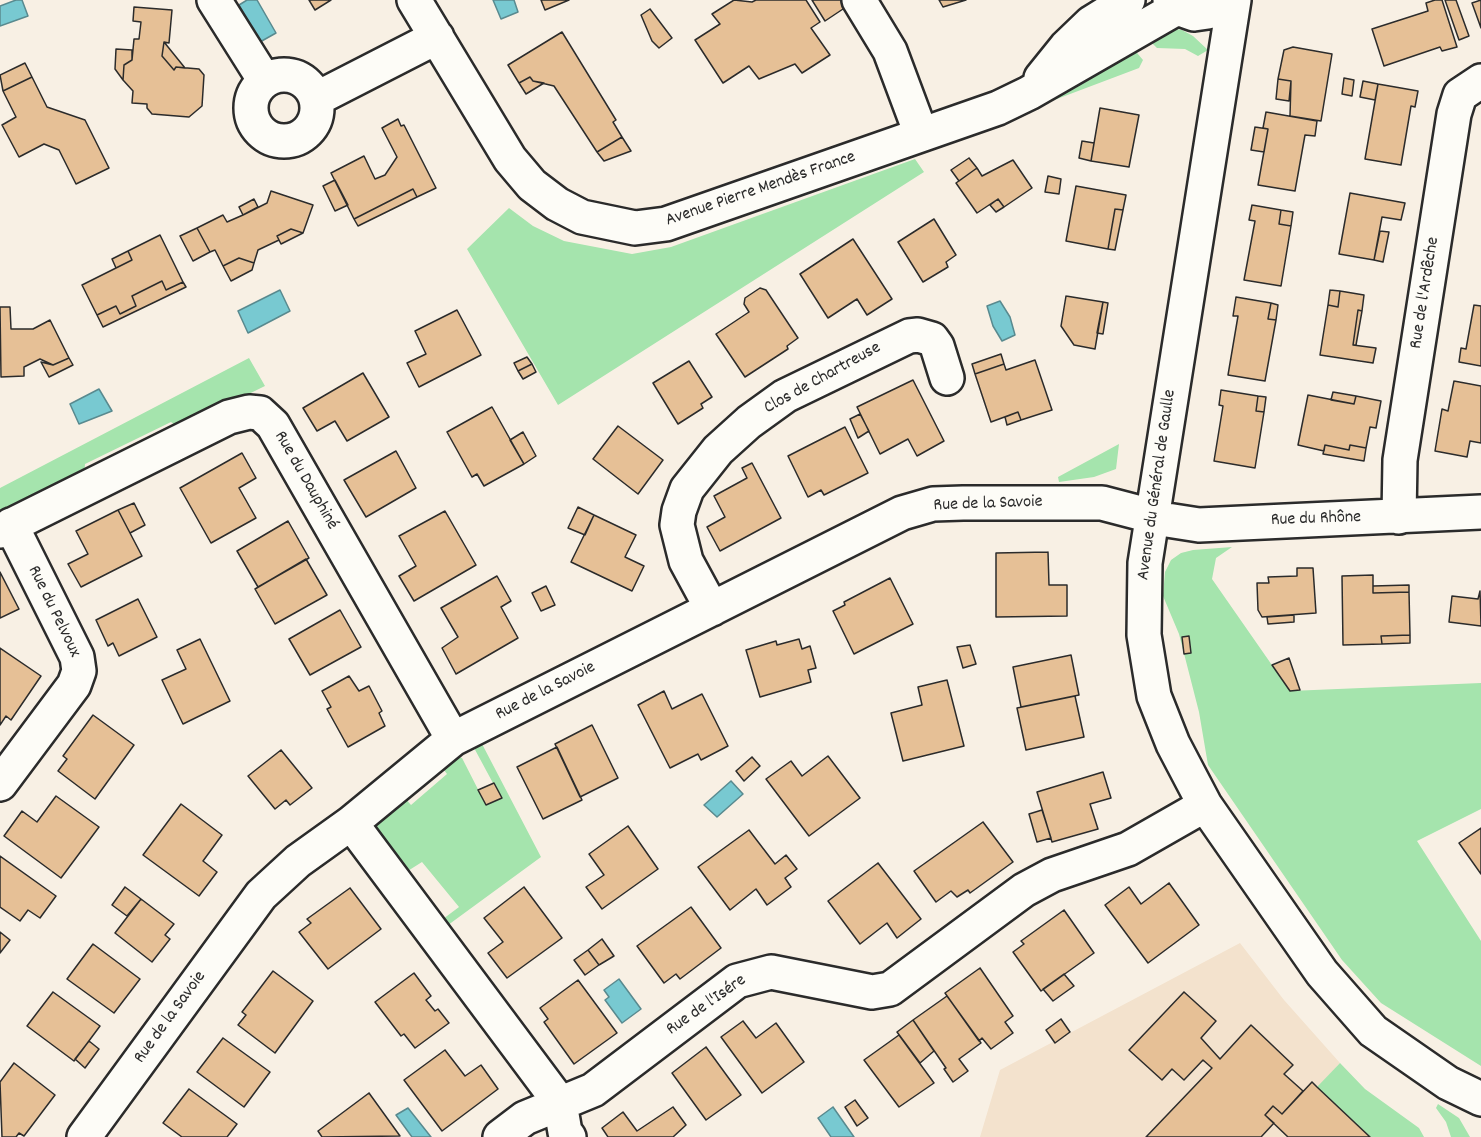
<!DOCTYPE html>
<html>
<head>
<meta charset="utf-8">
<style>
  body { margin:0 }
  canvas { display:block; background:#f8f0e4 }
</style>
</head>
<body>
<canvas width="1481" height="1137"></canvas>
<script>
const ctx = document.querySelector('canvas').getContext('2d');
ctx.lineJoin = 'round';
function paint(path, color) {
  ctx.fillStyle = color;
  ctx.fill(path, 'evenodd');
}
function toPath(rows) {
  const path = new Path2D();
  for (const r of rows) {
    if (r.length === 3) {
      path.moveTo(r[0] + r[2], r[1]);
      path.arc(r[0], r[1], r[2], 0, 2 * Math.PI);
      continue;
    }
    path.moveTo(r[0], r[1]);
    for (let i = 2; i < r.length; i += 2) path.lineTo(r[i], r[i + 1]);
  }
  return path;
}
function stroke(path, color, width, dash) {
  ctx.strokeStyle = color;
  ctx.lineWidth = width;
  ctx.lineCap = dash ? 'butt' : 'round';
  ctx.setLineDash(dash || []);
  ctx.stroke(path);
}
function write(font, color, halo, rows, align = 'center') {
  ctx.font = font + ' Dekko,sans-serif';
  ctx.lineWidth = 4.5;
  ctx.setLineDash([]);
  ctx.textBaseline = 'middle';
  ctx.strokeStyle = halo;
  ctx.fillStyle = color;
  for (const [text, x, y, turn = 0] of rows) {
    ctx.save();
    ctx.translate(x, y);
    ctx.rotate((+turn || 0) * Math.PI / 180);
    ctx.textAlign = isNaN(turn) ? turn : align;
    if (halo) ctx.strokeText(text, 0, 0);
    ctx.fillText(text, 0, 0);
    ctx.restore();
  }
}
const built = toPath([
  [1240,943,1284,1000,1340,1063,1317,1088,1370,1137,980,1137,1000,1070]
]);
const green = toPath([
  [1169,28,1182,30,1193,36,1208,50,1198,56,1185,49,1157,48,1146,37],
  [1132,47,1143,60,1139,68,1041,105],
  [915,159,924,172,558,405,467,249,509,208,533,226,564,241,632,254,671,247],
  [249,358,265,386,179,428,171,422,85,464,84,476,0,518,0,488],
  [1119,444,1116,469,1094,477,1059,482,1058,477],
  [1232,547,1216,558,1212,579,1290,691,1481,683,1481,809,1417,841,1481,941,1481,1066,1381,1003,1342,960,1208,765,1199,712,1179,634,1163,596,1165,572,1171,560,1181,553,1193,550],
  [481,742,541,857,444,928,439,922,459,907,422,862,403,874,376,830,377,822,404,797,411,805,447,774,441,766,456,756,462,758,486,805,501,798,473,746],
  [1340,1063,1365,1089,1419,1128,1424,1137,1370,1137,1317,1087],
  [1438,1104,1459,1118,1470,1137,1451,1137,1446,1122,1436,1108]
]);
const water = toPath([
  [16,0,22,0,28,16,0,26,0,6,16,0],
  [247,0,257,0,276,33,260,42,239,5,247,0],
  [493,0,514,0,518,12,501,19,493,0],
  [280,290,290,311,248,333,238,311,280,290],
  [1000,301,1010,317,1015,335,1002,341,993,326,987,306,1000,301],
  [99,389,112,411,79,424,70,404,99,389],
  [731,781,743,794,717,817,704,805,731,781],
  [619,979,641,1009,622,1023,605,1000,609,997,604,990,619,979],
  [833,1107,854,1137,831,1137,818,1118,833,1107],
  [408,1108,431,1137,412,1137,396,1115,408,1108]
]);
const building = toPath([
  [309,0,331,0,315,10,309,0],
  [541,0,569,0,545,10,541,0],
  [734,0,752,2,756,0,806,0,820,22,811,28,830,55,802,73,795,64,759,79,749,66,723,83,695,40,720,24,712,14,734,0],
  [812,0,846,0,849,5,825,21,812,0],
  [939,0,966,0,943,7,939,0],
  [1435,0,1442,0,1457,47,1442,51,1440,47,1384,66,1372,29,1428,11,1426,3,1435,0],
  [1445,0,1456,0,1469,36,1459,40,1445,0],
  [1481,0,1481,28,1472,3,1481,0],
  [134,7,172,10,169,43,164,42,162,56,174,70,176,67,199,69,204,75,202,106,189,117,152,114,147,108,147,104,132,103,133,91,123,80,124,65,132,60,134,39,139,39,141,22,133,21,134,7],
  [650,9,672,38,659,48,652,41,641,15,650,9],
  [562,32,616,120,613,122,622,137,597,152,554,86,533,81,530,77,519,83,508,65,562,32],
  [164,42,185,68,176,67,174,70,162,56,164,42],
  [1293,47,1332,54,1321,121,1290,116,1291,81,1278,79,1284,50,1293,47],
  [116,49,132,50,132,60,124,65,123,80,115,69,116,49],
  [25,63,32,77,3,91,0,75,25,63],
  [32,77,47,107,85,120,109,168,76,184,59,150,44,144,19,157,2,125,16,117,3,91,32,77],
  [530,77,533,81,544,83,526,94,519,83,530,77],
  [1344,78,1354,80,1352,96,1342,94,1344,78],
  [1278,79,1291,81,1289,101,1276,99,1278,79],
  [1363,81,1378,84,1375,100,1360,97,1363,81],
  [1378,84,1418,91,1415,107,1411,106,1401,165,1365,159,1378,84],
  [1100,108,1139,115,1129,167,1091,161,1100,108],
  [1266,112,1317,121,1315,136,1305,135,1295,191,1258,185,1268,129,1263,128,1266,112],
  [398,119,401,126,404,125,436,188,417,197,413,189,354,219,331,173,364,156,375,179,385,175,397,157,382,128,398,119],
  [1255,127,1268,129,1264,152,1251,150,1255,127],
  [622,137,631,151,604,161,597,152,622,137],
  [1082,141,1094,143,1091,161,1079,158,1082,141],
  [969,158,977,168,959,181,951,170,969,158],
  [1013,160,1032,188,1004,207,998,199,977,213,956,183,977,168,982,176,1013,160],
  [1048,176,1061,179,1059,194,1045,192,1048,176],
  [335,180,348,205,335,211,323,186,335,180],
  [1076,186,1126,195,1123,210,1115,209,1108,249,1066,241,1076,186],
  [413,189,417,197,358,226,354,219,413,189],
  [271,191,313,205,303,233,291,229,277,236,279,240,258,250,254,263,239,258,223,266,215,250,210,252,197,228,223,215,227,222,243,215,267,203,271,191],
  [1350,193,1405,203,1401,220,1382,217,1374,260,1339,254,1350,193],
  [254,199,258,207,243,215,239,207,254,199],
  [998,199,1004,207,996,212,990,205,998,199],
  [1252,205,1281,210,1279,224,1291,226,1281,286,1244,280,1255,221,1249,220,1252,205],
  [1115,209,1123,210,1115,250,1108,249,1115,209],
  [1281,210,1293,212,1291,226,1279,224,1281,210],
  [934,219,956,255,946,262,948,267,923,282,898,242,934,219],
  [197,228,210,252,193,261,180,236,197,228],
  [291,229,303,233,281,244,277,236,291,229],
  [1380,231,1389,232,1383,262,1374,260,1380,231],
  [160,235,183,282,166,290,162,281,132,296,136,306,120,314,116,306,97,315,82,285,132,260,128,251,160,235],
  [853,239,892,299,867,315,857,299,828,318,800,274,853,239],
  [128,251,132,260,116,268,112,259,128,251],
  [239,258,254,263,252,270,231,281,223,266,239,258],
  [162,281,166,290,183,282,186,287,103,327,97,315,116,306,120,314,136,306,132,296,162,281],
  [760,288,766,290,798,338,787,346,788,349,745,377,716,334,749,312,744,304,745,298,760,288],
  [1330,290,1340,291,1338,307,1328,305,1330,290],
  [1340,291,1364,295,1362,311,1358,310,1353,345,1376,348,1373,363,1320,355,1328,305,1338,307,1340,291],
  [1066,296,1103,302,1095,349,1074,345,1061,326,1066,296],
  [1236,297,1271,303,1268,319,1276,320,1265,381,1228,375,1238,316,1233,316,1236,297],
  [1103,302,1108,303,1103,334,1097,333,1103,302],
  [1271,303,1278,305,1276,320,1268,319,1271,303],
  [1474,305,1481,306,1481,366,1459,362,1461,348,1466,349,1474,305],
  [0,307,10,307,11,329,33,329,50,320,69,358,53,365,40,359,24,367,24,376,1,377,0,307],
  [457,310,481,355,419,387,407,363,426,354,415,331,457,310],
  [1358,310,1362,311,1356,345,1353,345,1358,310],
  [1001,354,1004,364,975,374,972,364,1001,354],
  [527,357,532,364,518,371,514,363,527,357],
  [69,358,73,365,49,377,41,362,53,365,69,358],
  [1035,360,1052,410,1021,420,1018,412,991,422,975,374,1004,364,1006,370,1035,360],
  [689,361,712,397,701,404,703,408,678,424,653,383,689,361],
  [532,364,536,372,523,379,518,371,532,364],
  [363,373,389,417,347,441,335,421,317,431,303,408,363,373],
  [913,380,944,441,917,456,908,439,880,454,857,407,913,380],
  [1454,381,1481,386,1481,443,1470,441,1467,457,1435,451,1442,409,1448,411,1454,381],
  [1221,390,1258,396,1256,411,1264,412,1255,468,1214,461,1223,406,1219,405,1221,390],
  [1333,392,1356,396,1354,404,1331,400,1333,392],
  [1308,395,1354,404,1356,396,1381,401,1376,428,1370,427,1366,448,1350,445,1349,450,1325,445,1324,451,1298,445,1308,395],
  [1258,396,1266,397,1264,412,1256,411,1258,396],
  [492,407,524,464,484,486,477,474,472,477,447,432,492,407],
  [1018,412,1021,420,1007,425,1005,417,1018,412],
  [860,414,869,431,858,438,850,419,860,414],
  [618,426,663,460,638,494,593,459,618,426],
  [845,427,868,473,824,495,821,490,808,497,788,456,845,427],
  [523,432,536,456,524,464,510,440,523,432],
  [1325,445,1349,450,1350,445,1366,448,1364,461,1323,454,1325,445],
  [396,451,416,488,366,517,344,480,396,451],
  [242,453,256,478,239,488,256,518,211,543,180,488,242,453],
  [752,463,781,518,720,551,707,527,725,517,714,496,747,478,742,468,752,463],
  [134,503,145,525,130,533,118,510,134,503],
  [578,507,594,515,585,535,568,528,578,507],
  [118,510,142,556,81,587,68,564,88,554,76,531,118,510],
  [445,511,476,565,414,601,399,576,416,566,399,536,445,511],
  [594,515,636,535,625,557,644,566,632,591,571,562,594,515],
  [288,521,309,558,258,587,237,551,288,521],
  [1048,552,1049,585,1067,585,1067,616,996,617,996,553,1048,552],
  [306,559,327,595,275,624,255,589,306,559],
  [1297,568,1313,568,1316,613,1262,617,1258,610,1257,583,1269,583,1268,577,1297,576,1297,568],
  [0,572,19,609,0,618,0,572],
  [1373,575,1373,593,1409,592,1410,635,1381,636,1382,644,1343,645,1342,576,1373,575],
  [497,576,511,601,501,607,518,638,456,674,442,648,458,637,441,608,497,576],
  [890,578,913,624,854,654,833,611,845,605,844,602,890,578],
  [1409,585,1409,592,1373,593,1373,586,1409,585],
  [546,586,555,605,541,611,532,593,546,586],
  [1480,591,1481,626,1449,622,1452,596,1478,599,1480,591],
  [138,599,157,637,119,656,113,643,108,646,96,620,138,599],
  [340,610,361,647,310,675,289,639,340,610],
  [1294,615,1294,622,1268,624,1267,617,1294,615],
  [1410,635,1410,643,1382,644,1381,636,1410,635],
  [1189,636,1191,653,1184,654,1182,637,1189,636],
  [200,639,230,701,183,724,162,680,186,669,177,650,200,639],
  [799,639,802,649,810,646,816,668,808,670,811,682,760,697,746,650,776,641,777,645,799,639],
  [970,645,976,664,963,668,957,647,970,645],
  [0,648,41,676,11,720,6,716,0,725,0,648],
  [1071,655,1079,695,1021,707,1013,667,1071,655],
  [1289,658,1300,690,1290,691,1272,665,1289,658],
  [349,676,359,691,369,686,382,711,379,713,385,726,348,747,327,709,331,707,322,691,349,676],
  [947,680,964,746,903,761,891,713,922,705,918,687,947,680],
  [664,691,672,709,702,694,728,746,701,760,698,754,670,768,638,705,664,691],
  [1075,696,1084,737,1026,750,1017,708,1075,696],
  [93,715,134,745,95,799,58,771,67,759,63,756,93,715],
  [592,725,618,778,580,797,555,744,592,725],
  [557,747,582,800,543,819,517,767,557,747],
  [281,750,312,788,290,805,286,800,275,809,248,776,281,750],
  [828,756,860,798,809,836,766,779,791,761,802,776,828,756],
  [752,757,760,766,744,781,736,771,752,757],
  [1103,772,1111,798,1090,804,1098,829,1052,842,1037,792,1103,772],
  [494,783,502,798,486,805,478,790,494,783],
  [56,796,99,827,61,878,4,836,22,811,37,822,56,796],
  [181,804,222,835,203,861,217,872,199,896,143,855,181,804],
  [1042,810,1051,838,1037,842,1029,814,1042,810],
  [983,822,1013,862,970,893,968,890,957,897,951,891,936,902,914,871,983,822],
  [628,826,658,869,602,909,586,887,604,875,589,854,628,826],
  [1481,828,1481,874,1459,843,1481,828],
  [749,830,775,864,786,855,797,869,785,878,791,887,767,905,756,889,730,910,698,867,749,830],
  [0,856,56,896,40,918,28,910,20,921,0,907,0,856],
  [878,863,921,919,897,938,887,923,860,944,828,901,878,863],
  [1169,883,1199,925,1148,963,1105,905,1129,887,1141,904,1169,883],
  [125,887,141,899,127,916,112,905,125,887],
  [524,887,562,938,507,978,488,953,503,942,484,918,524,887],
  [350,888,381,929,328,969,299,932,311,923,307,919,350,888],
  [141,899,174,924,165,935,170,939,152,962,115,933,141,899],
  [691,907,721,948,680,979,676,974,664,983,637,946,691,907],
  [1064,910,1094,953,1041,991,1013,952,1024,944,1021,941,1064,910],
  [0,932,10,940,0,953,0,932],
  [602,939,614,956,599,965,588,950,602,939],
  [93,944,140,979,114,1013,67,979,93,944],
  [588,950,599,965,585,975,574,960,588,950],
  [980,968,1013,1016,1005,1022,1013,1033,991,1049,982,1038,979,1041,945,993,980,968],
  [273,971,313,1001,275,1053,238,1025,246,1015,242,1012,273,971],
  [414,973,431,996,426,1000,435,1011,438,1009,449,1023,415,1048,404,1034,401,1036,375,1002,414,973],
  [1064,974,1074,986,1053,1001,1043,989,1064,974],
  [578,980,617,1033,574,1064,544,1022,548,1019,540,1008,578,980],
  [53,992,100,1026,74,1061,27,1026,53,992],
  [1184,992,1216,1021,1201,1038,1220,1059,1251,1025,1293,1065,1284,1074,1303,1091,1282,1114,1273,1106,1265,1115,1274,1123,1261,1137,1146,1137,1212,1068,1203,1060,1184,1080,1172,1069,1162,1080,1129,1050,1184,992],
  [947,996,981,1043,959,1059,968,1071,953,1082,944,1069,946,1068,913,1020,947,996],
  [1061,1019,1070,1032,1055,1043,1046,1030,1061,1019],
  [913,1020,934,1051,920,1063,897,1032,913,1020],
  [743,1021,756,1038,776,1023,804,1062,762,1093,721,1037,743,1021],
  [899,1035,934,1083,899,1107,864,1060,899,1035],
  [223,1038,270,1072,244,1107,197,1072,223,1038],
  [89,1041,99,1049,85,1068,75,1059,89,1041],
  [706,1047,741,1095,706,1120,672,1073,706,1047],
  [445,1050,465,1076,481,1065,498,1089,442,1131,404,1080,445,1050],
  [14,1063,55,1095,24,1136,19,1133,16,1137,2,1137,0,1082,14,1063],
  [1312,1082,1317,1087,1370,1137,1288,1137,1265,1115,1273,1106,1282,1114,1312,1082],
  [189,1089,237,1124,227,1137,182,1137,163,1123,189,1089],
  [369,1093,400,1136,322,1137,318,1131,369,1093],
  [855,1100,868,1118,857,1126,845,1107,855,1100],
  [673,1107,686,1125,673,1137,608,1137,602,1128,623,1112,637,1131,673,1107]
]);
const minor = toPath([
  [214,0,265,81],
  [414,0,510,159,532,185,557,204,582,217,635,228,666,224,998,108,1029,93,1177,8],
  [859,0,890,51,921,134],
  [1170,0,1177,8,1194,14,1208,12,1225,0],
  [1234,0,1145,563,1144,635,1154,696,1173,744,1205,805,1322,973,1373,1031,1448,1083,1481,1099],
  [284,108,33],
  [1041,78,1066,47,1091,23,1128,0],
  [316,99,437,37],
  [1399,517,1400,460,1454,114,1460,95,1481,81],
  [0,531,229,417,249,412,260,413,273,425,453,739],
  [712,609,686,561,677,525,679,511,687,489,718,450,749,422,785,396,909,336,918,335,932,339,937,346,947,378],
  [0,784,74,685,79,671,77,657,11,525],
  [351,823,560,1103,565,1132,569,1137],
  [84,1137,261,895,298,861,351,823,453,739,902,513,933,504,963,503,1102,503,1167,520,1199,525,1481,512],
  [500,1137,525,1118,593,1090,737,981,771,972,872,992,890,989,1024,890,1052,875,1128,849,1205,805]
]);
const streetNames = [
  ["Avenue Pierre Mendès France",761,190,-19],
  ["Rue de l'Ardêche",1426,293,-81],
  ["Clos de Chartreuse",823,379,-29],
  ["Rue du Dauphiné",305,481,60],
  ["Avenue du Général de Gaulle",1158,485,-82],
  ["Rue de la Savoie",988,505,-2],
  ["Rue du Rhône",1316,520,-2],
  ["Rue du Pelvoux",53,612,64],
  ["Rue de la Savoie",546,692,-27],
  ["Rue de l'Isére",707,1006,-35],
  ["Rue de la Savoie",171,1018,-54]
];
paint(built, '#f3e2cd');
paint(green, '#a5e4ad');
paint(water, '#78c9d1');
stroke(water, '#598a8f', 1.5);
paint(building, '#e6c096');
stroke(building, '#2b2b2b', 1.5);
stroke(minor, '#2b2b2b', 38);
stroke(minor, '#fdfcf7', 33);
write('18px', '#2b2b2b', '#fdfcf7', streetNames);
</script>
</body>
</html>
